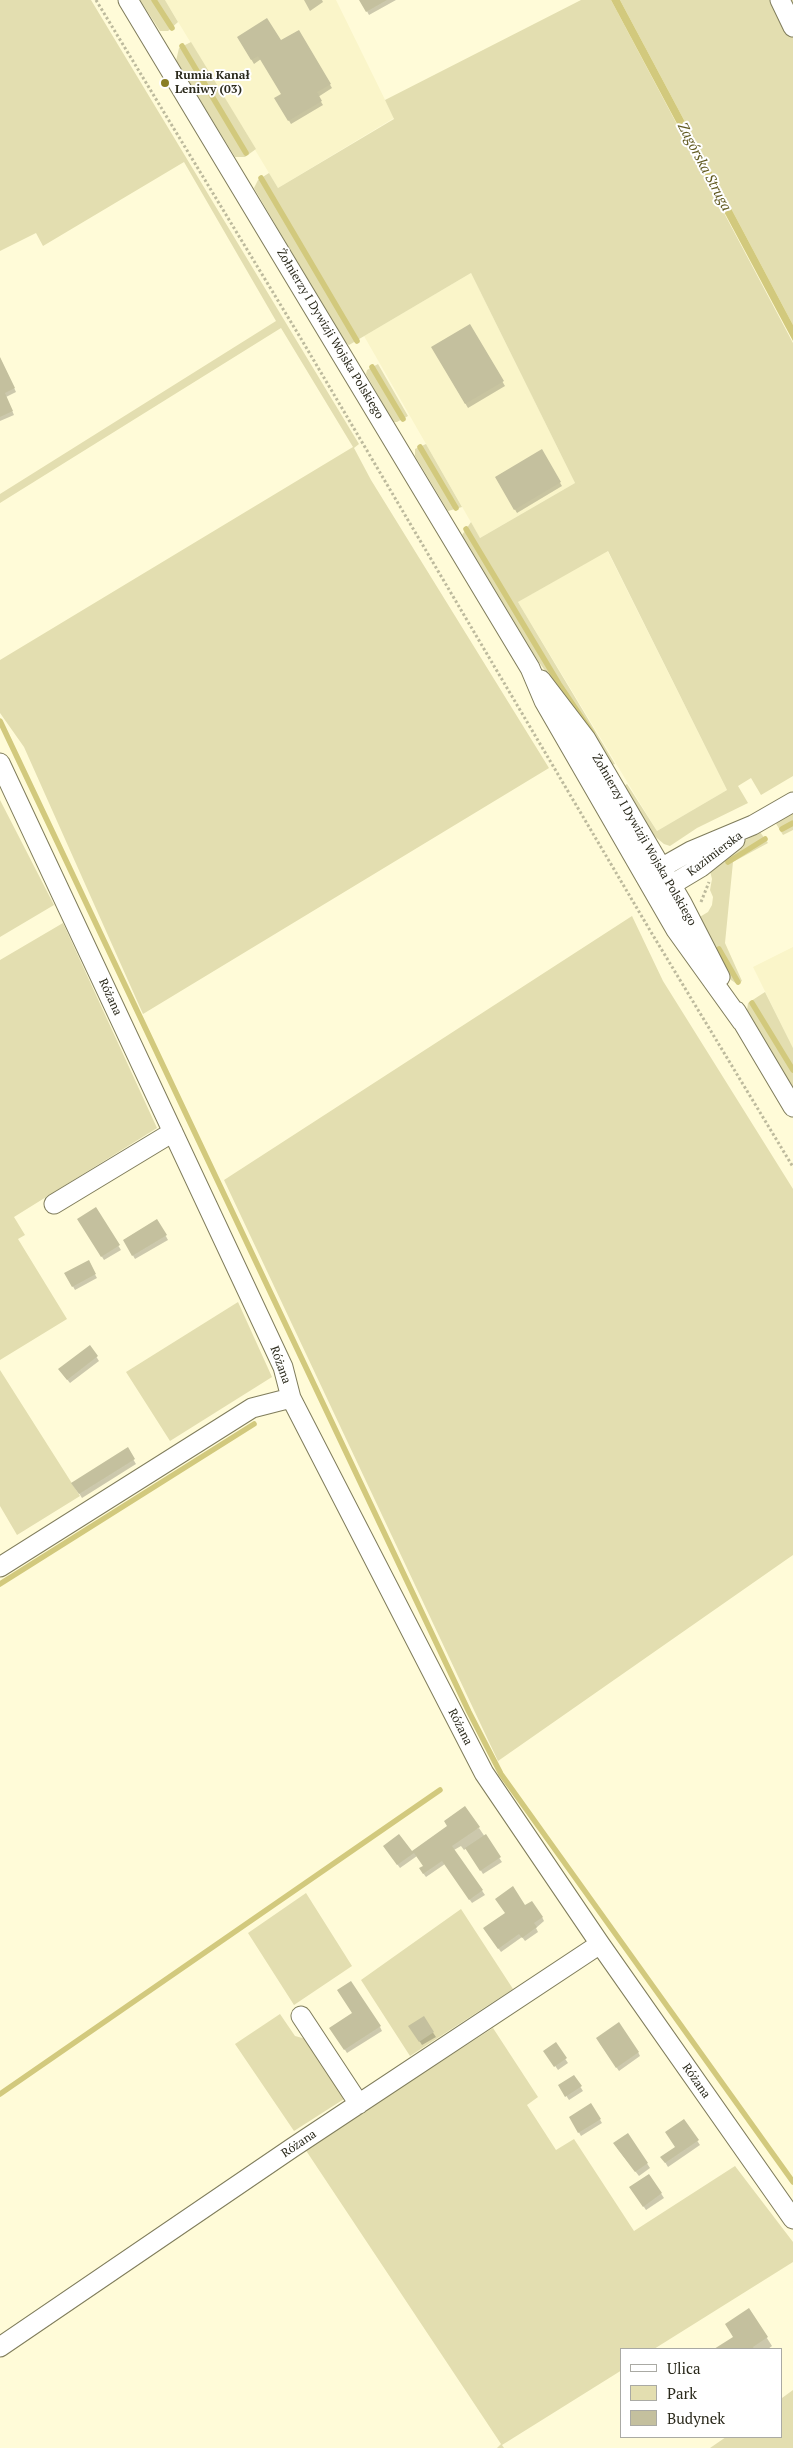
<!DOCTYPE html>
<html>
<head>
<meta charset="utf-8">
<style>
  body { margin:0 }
  #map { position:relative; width:793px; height:2448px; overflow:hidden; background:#fffbd8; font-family:"PT Serif",serif }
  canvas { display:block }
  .legend { position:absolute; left:620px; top:2348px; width:162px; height:90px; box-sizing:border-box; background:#fff; border:1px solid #aaaaa4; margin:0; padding:6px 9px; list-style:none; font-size:15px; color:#2b2a1c }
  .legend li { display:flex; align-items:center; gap:10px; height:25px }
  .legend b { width:25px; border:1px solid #aaaaa4 }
</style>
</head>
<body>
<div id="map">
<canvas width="793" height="2448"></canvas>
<ul class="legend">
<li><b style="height:6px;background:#fff"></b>Ulica</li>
<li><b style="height:14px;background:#e3deb0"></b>Park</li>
<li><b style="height:14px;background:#c4c09e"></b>Budynek</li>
</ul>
</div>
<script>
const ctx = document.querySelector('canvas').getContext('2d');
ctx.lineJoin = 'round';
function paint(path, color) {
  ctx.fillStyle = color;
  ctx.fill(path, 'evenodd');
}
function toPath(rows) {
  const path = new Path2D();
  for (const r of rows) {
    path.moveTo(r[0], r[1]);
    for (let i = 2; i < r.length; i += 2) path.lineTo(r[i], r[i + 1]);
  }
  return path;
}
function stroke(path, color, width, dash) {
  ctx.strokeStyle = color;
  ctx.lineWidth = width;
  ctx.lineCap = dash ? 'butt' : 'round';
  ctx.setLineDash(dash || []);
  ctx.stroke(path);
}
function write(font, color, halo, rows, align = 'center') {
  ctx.font = font + ' "PT Serif",serif';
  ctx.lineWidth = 4;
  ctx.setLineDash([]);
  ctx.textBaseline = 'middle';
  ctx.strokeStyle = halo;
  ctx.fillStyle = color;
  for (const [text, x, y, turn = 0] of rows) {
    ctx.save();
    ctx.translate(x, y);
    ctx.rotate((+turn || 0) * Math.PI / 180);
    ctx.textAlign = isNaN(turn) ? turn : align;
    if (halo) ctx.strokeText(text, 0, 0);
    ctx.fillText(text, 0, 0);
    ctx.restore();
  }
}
const built = toPath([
  [165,0,336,0,394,118,278,188],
  [471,273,575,483,480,538,364,336],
  [607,550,727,790,657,831,518,602],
  [793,947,793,1048,753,967]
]);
const green = toPath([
  [0,0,91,0,359,444,354,448,371,480,549,768,143,1014,24,747,0,713,0,660,353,447,281,328,0,503,0,494,276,321,184,162,43,246,36,233,0,251],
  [140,0,165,0,178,22,168,31,160,31],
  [581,0,611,0,793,343,793,776,761,795,751,778,738,786,748,803,697,828,670,846,664,844,652,834,624,786,627,784,657,831,727,790,608,551,518,602,615,764,612,765,536,658,462,535,471,522,480,538,575,483,471,273,349,345,343,340,254,188,258,180,269,173,278,188,394,119,385,100],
  [620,0,793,0,793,325,708,165],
  [191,42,256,149,245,157,235,157,176,61,179,48],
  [378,364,408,416,397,422,393,422,366,374,367,370],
  [426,444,462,507,448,511,415,456,415,449],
  [0,800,54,905,0,937],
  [793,812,793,830,783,835,775,822],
  [760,832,768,843,733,862,725,943,742,981,737,984,731,980,698,918,708,912,712,905,713,897,710,890,712,879,710,871,739,844],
  [632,916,663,981,793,1189,793,1555,498,1761,224,1180],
  [63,923,157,1128,14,1217,25,1235,18,1239,67,1319,0,1360,0,960],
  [765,992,793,1048,793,1088,747,1010,748,1003],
  [238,1302,272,1377,170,1441,126,1372],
  [0,1370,80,1496,17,1535,0,1506],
  [306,1893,352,1966,294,2005,248,1933],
  [461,1909,513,1989,410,2056,361,1980],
  [280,2014,295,2036,306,2039,344,2099,294,2131,235,2044],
  [493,2028,538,2097,527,2105,556,2150,574,2139,634,2231,735,2166,793,2242,793,2262,654,2349,622,2349,622,2370,502,2445,504,2448,497,2448,501,2444,305,2149],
  [793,2390,793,2448,710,2448,726,2437,782,2437,782,2398]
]);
const water = toPath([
  [611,0,620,0,708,165,793,325,793,341]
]);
const shadow = toPath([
  [304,0,322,0,323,2,310,11],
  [361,0,396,0,369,15],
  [298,31,332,88,318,97,323,105,291,124,276,99,282,94,261,59,254,64,238,37,280,42],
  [469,326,505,386,468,408,433,348],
  [0,358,16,392,6,397,14,415,0,421],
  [541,451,562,486,517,513,496,477],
  [95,1209,121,1250,104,1260,79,1220],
  [157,1220,168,1240,135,1259,124,1240],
  [88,1262,97,1278,75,1290,66,1274],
  [90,1347,99,1361,70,1383,62,1373],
  [127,1449,136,1464,82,1498,73,1483],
  [479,1828,502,1862,483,1874,467,1848,464,1850,461,1846,454,1850,485,1895,472,1903,445,1864,426,1877,423,1873,424,1866,417,1856,400,1868,387,1850,411,1852],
  [524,1907,542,1917,544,1921,536,1928,538,1932,525,1941,522,1937,501,1952,487,1932,506,1914],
  [423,2018,436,2037,422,2045,410,2026],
  [380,2027,382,2031,347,2053,331,2028],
  [599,2042,638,2052,640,2056,619,2071],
  [555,2044,568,2063,558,2070,545,2051],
  [574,2077,583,2091,569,2100,560,2086],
  [591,2105,602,2123,581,2136,570,2117],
  [684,2121,700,2145,668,2167,662,2157,677,2147],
  [628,2135,650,2168,639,2176,617,2148],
  [649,2175,664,2198,646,2210,631,2187],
  [749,2310,772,2346,768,2349,716,2349,734,2337]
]);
const stream = toPath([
  [154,0,172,28],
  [182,46,246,153],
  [261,178,357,341],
  [372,367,403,419],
  [420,447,456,508],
  [466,529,559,684,592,733],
  [0,721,469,1712,501,1774,793,2182],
  [782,829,793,823],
  [728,862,765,839],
  [719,949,738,982],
  [752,1003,793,1070],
  [0,1584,254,1424],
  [0,2094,440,1790]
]);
const building = toPath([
  [359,0,387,0,366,12],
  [267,18,281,40,299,30,331,84,317,92,322,101,288,121,274,98,281,94,258,56,251,60,237,37],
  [470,324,504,381,465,404,431,347],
  [0,357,15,388,5,393,13,411,0,417],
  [542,449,561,482,514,510,495,477],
  [96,1207,120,1245,101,1257,77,1219],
  [157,1219,167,1235,132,1256,123,1240],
  [89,1260,96,1274,72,1287,64,1273],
  [90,1345,98,1356,67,1380,58,1369],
  [128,1447,135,1459,79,1494,71,1483],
  [465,1806,480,1827,452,1846,483,1890,469,1900,442,1861,423,1874,419,1868,423,1866,414,1853,397,1865,383,1846,399,1834,412,1851,447,1826,444,1821],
  [486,1834,501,1857,480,1871,465,1848],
  [513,1886,525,1905,532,1901,543,1917,534,1923,537,1927,522,1938,519,1934,498,1949,483,1928,505,1913,495,1899],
  [351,1981,381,2026,344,2050,329,2028,352,2013,337,1990],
  [424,2016,434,2032,419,2042,408,2026],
  [619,2022,639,2052,616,2068,596,2038],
  [556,2042,567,2058,554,2067,543,2051],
  [574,2075,582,2086,565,2097,558,2085],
  [591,2103,601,2119,578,2133,569,2117],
  [684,2119,699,2140,665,2163,660,2157,675,2147,665,2132],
  [628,2133,648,2163,635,2172,613,2143],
  [649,2174,662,2193,643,2207,629,2187],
  [749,2308,768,2337,753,2347,754,2349,714,2349,733,2337,725,2324]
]);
const path = toPath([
  [96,0,300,337,651,932,793,1167],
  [701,902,709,882]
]);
const minor = toPath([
  [128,0,530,668,544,701,676,930,742,1022],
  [780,0,793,27],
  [541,680,586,739,682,903,720,977],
  [0,763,283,1367,291,1398,484,1773,600,1944,793,2219],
  [655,878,661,868,691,851,753,825,793,802],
  [659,885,671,885,701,867,735,840],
  [736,1011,793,1107],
  [54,1204,173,1132],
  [0,1567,252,1408,291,1398],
  [301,2016,359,2104],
  [0,2347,292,2148,600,1944]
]);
const markers = [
  [165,83,5,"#8a7f26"]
];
const poiNames = [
  ["Rumia Kanał",175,76],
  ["Leniwy (03)",175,90]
];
const streetNames = [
  ["Żołnierzy I Dywizji Wojska Polskiego",330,334,59],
  ["Żołnierzy I Dywizji Wojska Polskiego",644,840,60],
  ["Kazimierska",715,854,-37],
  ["Różana",110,997,65],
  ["Różana",280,1365,70],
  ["Różana",460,1727,63],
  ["Różana",696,2081,55],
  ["Różana",299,2144,-34]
];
const waterNames = [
  ["Zagórska Struga",704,167,62]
];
paint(built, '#faf5c9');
paint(green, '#e3deb0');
paint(water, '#d2c97d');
paint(shadow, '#0003');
stroke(stream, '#d2c97d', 5.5);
paint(building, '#c4c09e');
stroke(minor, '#7f7c5b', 21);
stroke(path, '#bdba9d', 3, [2.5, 2.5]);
stroke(minor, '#fff', 19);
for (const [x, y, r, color] of markers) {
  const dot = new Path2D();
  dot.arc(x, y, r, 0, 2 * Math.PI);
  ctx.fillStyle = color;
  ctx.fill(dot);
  stroke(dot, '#fff', 2);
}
write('bold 12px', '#2b2a1c', '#fff', poiNames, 'left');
write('12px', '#2b2a1c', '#fff', streetNames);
write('italic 14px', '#605920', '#fff', waterNames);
</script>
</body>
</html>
